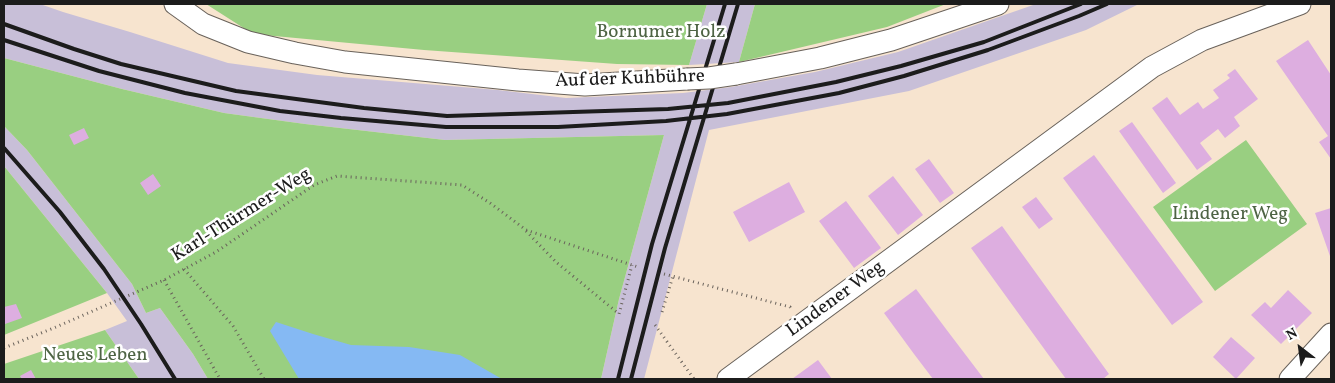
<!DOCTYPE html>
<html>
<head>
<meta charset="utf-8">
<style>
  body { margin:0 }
  #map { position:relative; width:1335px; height:383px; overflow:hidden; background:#f7e4cf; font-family:Vollkorn,serif }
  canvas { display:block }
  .frame { position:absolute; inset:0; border:5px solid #1c1c1c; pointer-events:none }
  .north { position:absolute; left:1275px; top:323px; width:50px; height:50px; -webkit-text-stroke:4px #fff; paint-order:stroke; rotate:330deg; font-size:14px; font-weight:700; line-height:20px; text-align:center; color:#1c1c1c }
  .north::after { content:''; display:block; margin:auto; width:18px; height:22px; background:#1c1c1c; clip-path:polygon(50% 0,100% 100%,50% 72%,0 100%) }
</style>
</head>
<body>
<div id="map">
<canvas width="1335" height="383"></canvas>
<div class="frame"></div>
<div class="north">N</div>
</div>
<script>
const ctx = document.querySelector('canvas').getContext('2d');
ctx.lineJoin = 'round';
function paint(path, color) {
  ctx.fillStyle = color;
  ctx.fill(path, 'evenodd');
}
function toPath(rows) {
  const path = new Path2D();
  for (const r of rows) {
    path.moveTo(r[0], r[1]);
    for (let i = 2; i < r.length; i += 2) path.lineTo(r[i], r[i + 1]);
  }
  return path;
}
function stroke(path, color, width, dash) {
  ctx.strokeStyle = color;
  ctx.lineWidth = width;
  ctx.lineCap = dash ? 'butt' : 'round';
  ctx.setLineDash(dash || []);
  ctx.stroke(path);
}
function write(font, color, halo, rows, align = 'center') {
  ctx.font = font + ' Vollkorn,serif';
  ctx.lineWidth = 5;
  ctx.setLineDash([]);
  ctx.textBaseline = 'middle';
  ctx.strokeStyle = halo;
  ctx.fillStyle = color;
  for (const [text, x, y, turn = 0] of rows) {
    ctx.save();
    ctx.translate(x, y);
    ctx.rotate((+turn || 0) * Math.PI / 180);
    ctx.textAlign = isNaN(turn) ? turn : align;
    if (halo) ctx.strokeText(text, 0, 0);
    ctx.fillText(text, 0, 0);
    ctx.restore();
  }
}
const industrial = toPath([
  [4,4,40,4,63,12,130,32,228,63,317,75,498,90,566,98,683,93,731,87,815,72,898,52,1036,4,1139,4,1086,30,909,91,709,130,644,379,601,379,619,299,664,135,445,140,305,124,224,113,122,89,4,58],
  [707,4,755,4,739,62,689,65],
  [4,126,27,150,132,284,146,313,160,308,193,354,208,379,139,379,105,330,127,321,107,293,4,166]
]);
const green = toPath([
  [206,4,707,4,689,65,617,64,424,50,253,34],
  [755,4,946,4,887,27,739,62],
  [4,58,122,89,224,113,305,124,445,140,664,135,619,299,601,379,208,379,193,354,160,308,146,313,132,284,27,150,4,126],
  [1246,140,1307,224,1215,291,1153,207],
  [4,166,107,293,4,335],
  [105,330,139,379,4,379,4,364]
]);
const water = toPath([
  [276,322,313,334,351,345,409,347,460,355,502,379,299,379,270,331]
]);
const building = toPath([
  [1308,40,1331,75,1331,159,1319,142,1328,136,1276,61],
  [1235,69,1258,99,1234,117,1240,126,1225,138,1218,129,1200,143,1212,159,1197,170,1152,108,1167,97,1180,115,1198,102,1203,109,1219,98,1213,90,1230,78,1227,75],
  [1132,122,1176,183,1163,193,1119,131],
  [84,128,89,138,74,145,69,135],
  [1094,155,1203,302,1172,325,1063,178],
  [929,159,954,193,940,203,915,169],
  [153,174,161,186,148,195,140,183],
  [893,176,923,215,898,235,868,196],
  [789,182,805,212,749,242,733,212],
  [1036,197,1053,219,1039,229,1022,207],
  [846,201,881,248,854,268,819,221],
  [1331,208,1331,259,1315,213],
  [1002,226,1109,374,1103,379,1066,379,971,248],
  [916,289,946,329,984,379,933,379,914,354,884,313],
  [1288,290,1312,313,1281,344,1251,315,1265,302,1271,308],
  [16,304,22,318,5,324,4,307],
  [1231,337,1255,358,1236,379,1213,357],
  [818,360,832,379,792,379],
  [31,370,36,379,22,379,20,376]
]);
const path = toPath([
  [526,231,556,262,619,314,632,265],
  [184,269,233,326,264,379],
  [664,274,790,307,791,309],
  [164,280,220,379],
  [662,312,673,276],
  [655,325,694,379],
  [4,348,56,327,164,280,216,252,314,185,337,176,462,185,490,203,526,230,638,267]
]);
const minor = toPath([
  [175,4,203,24,248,42,295,53,345,62,518,80,585,85,687,79],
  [736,74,820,58,891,40,998,4],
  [728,379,1152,67,1202,40,1300,4],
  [1290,379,1331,334]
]);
const rail = toPath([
  [4,24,74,49,121,64,236,91,364,108,447,116,668,109,728,103,836,82,901,66,984,42,1081,4],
  [4,40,99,71,185,93,280,111,341,118,446,127,558,127,666,121,727,114,839,93,904,76,988,50,1079,16,1107,4],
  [4,148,60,212,104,269,141,324,175,379],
  [618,379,652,244,725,4],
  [631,379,665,248,738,4]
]);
const minorBridge = toPath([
  [687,79,709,78,736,74]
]);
const parkNames = [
  ["Bornumer Holz",661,34],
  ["Lindener Weg",1230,216],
  ["Neues Leben",95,357]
];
const streetNames = [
  ["Auf der Kuhbühre",630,80,-2],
  ["Karl-Thürmer-Weg",242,216,-32],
  ["Lindener Weg",836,300,-36]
];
paint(industrial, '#c8bfd8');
paint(green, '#99cf81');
paint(water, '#85b9f3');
paint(building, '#ddaee0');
stroke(minor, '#69625b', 23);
stroke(path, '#69625b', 3, [1, 4]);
stroke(minor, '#fff', 21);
stroke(rail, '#1c1c1c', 4);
stroke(minorBridge, '#69625b', 23, []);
stroke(minorBridge, '#fff', 21);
write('19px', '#4e6444', '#fff', parkNames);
write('19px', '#1c1c1c', '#fff', streetNames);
</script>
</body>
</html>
